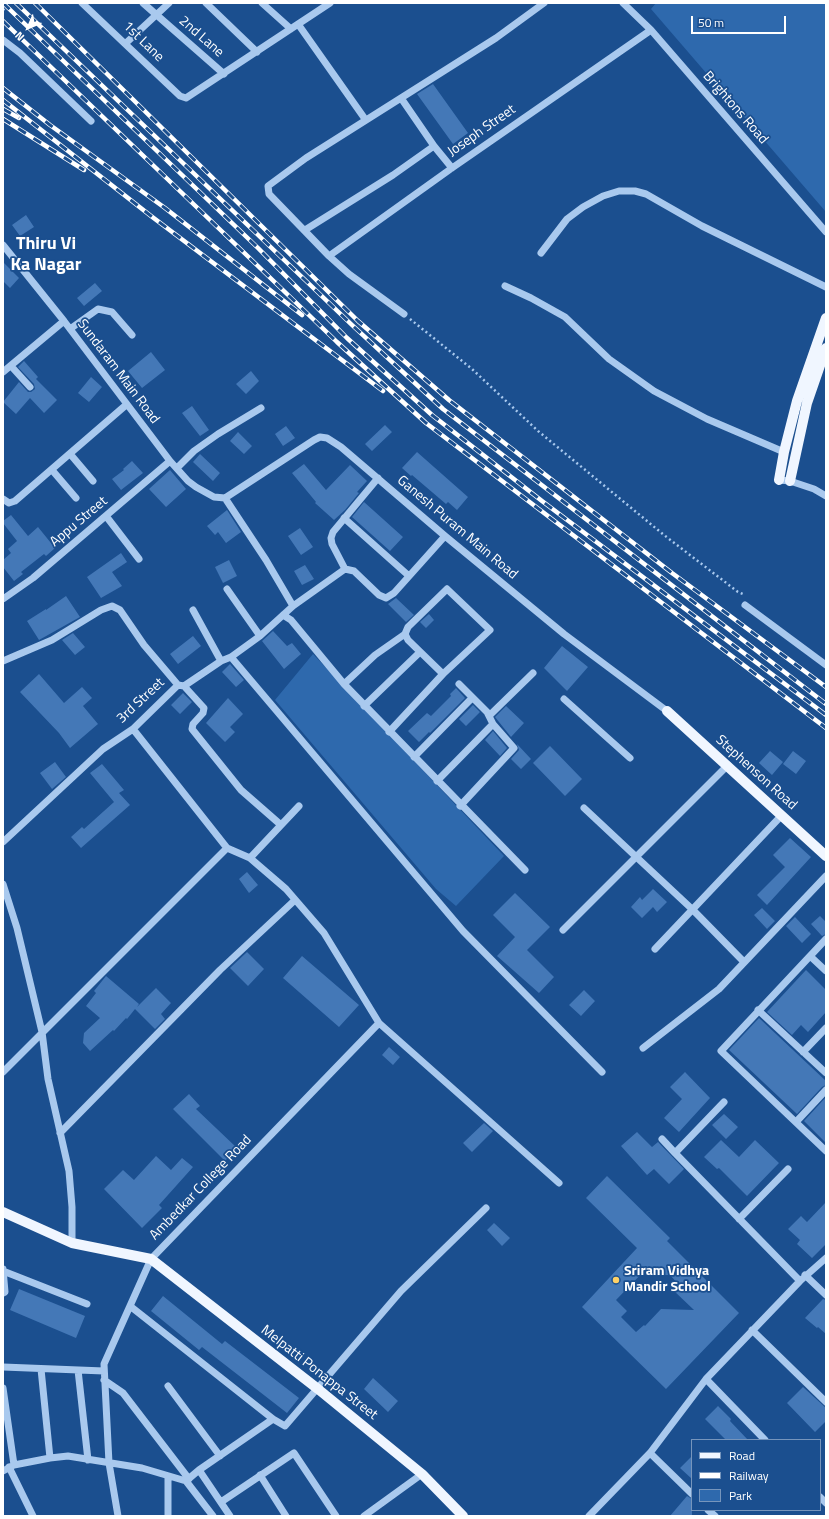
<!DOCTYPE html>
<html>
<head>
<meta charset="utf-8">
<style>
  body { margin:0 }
  #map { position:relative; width:829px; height:1519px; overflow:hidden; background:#1b4f8f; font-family:"Titillium Web",sans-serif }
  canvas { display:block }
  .frame { position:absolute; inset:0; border:4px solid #fff; pointer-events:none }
  .legend { position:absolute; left:691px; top:1439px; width:130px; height:72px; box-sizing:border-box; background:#1b4f8f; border:1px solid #7695bc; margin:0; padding:5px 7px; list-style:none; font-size:12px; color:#fff }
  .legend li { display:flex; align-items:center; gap:8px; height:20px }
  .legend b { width:20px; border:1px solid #7695bc }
  .north { position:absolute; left:8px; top:8px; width:40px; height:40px; -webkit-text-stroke:3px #1b4f8f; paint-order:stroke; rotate:225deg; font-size:11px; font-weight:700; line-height:16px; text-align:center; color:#fff }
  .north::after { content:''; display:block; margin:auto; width:14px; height:18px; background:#fff; clip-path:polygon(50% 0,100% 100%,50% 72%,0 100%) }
  .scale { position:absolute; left:691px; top:16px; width:95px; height:18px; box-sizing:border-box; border:2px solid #fff; border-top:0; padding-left:5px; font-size:12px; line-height:14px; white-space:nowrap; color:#fff; -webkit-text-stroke:3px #1b4f8f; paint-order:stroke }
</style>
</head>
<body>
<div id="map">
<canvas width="829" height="1519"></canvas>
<div class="frame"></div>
<ul class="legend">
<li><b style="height:5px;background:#f0f6ff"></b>Road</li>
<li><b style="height:5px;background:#fff"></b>Railway</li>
<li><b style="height:11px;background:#2e69ad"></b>Park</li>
</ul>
<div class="north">N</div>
<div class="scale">50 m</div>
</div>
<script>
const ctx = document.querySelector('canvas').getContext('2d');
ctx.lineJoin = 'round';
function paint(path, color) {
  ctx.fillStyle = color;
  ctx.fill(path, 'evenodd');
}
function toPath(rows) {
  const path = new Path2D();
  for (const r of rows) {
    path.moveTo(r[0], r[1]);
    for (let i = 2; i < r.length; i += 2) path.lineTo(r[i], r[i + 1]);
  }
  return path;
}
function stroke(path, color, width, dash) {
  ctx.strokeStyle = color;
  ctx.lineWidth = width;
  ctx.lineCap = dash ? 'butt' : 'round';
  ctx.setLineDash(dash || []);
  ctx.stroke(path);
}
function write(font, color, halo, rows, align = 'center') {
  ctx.font = font + ' "Titillium Web",sans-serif';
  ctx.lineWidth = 3.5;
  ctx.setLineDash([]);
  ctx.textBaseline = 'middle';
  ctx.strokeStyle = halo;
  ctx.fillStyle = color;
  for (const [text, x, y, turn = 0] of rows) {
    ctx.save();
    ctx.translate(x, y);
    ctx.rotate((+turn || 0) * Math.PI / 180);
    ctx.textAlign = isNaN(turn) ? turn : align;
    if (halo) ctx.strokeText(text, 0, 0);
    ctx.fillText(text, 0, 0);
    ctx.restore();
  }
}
const green = toPath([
  [656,3,826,3,826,212,651,9],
  [313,654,504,856,456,906,436,889,275,700]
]);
const building = toPath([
  [433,84,468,133,453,144,417,94],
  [26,215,34,227,20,236,12,225],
  [3,262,19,278,10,288,3,281],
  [95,283,102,291,84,306,77,298],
  [151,352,165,370,142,388,128,371],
  [24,361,38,377,36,379,57,400,44,413,30,398,16,414,3,402,19,382,28,392,31,392,35,389,34,384,18,367],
  [251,371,259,381,246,394,236,384],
  [91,377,102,387,89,402,78,393],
  [192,406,209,430,200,436,182,413],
  [385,425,392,432,372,451,365,444],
  [286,426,295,438,283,446,275,434],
  [238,432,252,446,244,454,230,441],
  [417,452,468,497,457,510,448,502,446,504,412,475,411,476,402,468],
  [200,454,220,473,213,481,193,462],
  [132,461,143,473,121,490,112,479,124,470,123,469],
  [304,464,326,490,350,465,367,481,357,492,359,493,345,510,334,520,315,503,316,502,292,473],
  [170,470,186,489,166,507,149,489],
  [364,502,403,537,390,551,352,517],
  [227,510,241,532,226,543,218,532,215,535,207,526],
  [11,515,28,536,38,527,55,548,46,556,44,554,21,572,23,574,14,581,3,567,3,560,11,553,8,549,17,541,3,523,3,521],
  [300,528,313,547,301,555,288,536],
  [121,553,127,562,112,572,122,586,101,598,87,577],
  [229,560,237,576,223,583,215,567],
  [305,565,314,579,302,585,294,571],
  [66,596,80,617,39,640,27,621,46,609,46,610],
  [396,598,414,615,406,622,388,604],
  [429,614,434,620,426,628,420,622],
  [273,631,287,646,292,643,301,654,284,669,262,641],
  [73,633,85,647,75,655,62,640],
  [193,636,201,646,178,664,170,654],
  [562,646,588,667,567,691,544,668],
  [230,664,244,680,236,687,222,672],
  [39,674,64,703,82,687,92,698,83,706,98,724,70,748,59,733,20,692],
  [456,688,465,698,430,733,429,732,419,742,408,731,427,713,431,716,451,696,450,694],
  [183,693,192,702,180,714,171,705],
  [228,698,243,714,230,727,235,732,225,742,206,723],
  [473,705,480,712,466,726,459,719],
  [506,706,524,723,511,737,495,717],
  [493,731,507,748,500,756,485,740],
  [517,744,531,759,521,769,511,759,519,750],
  [550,746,582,779,565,796,533,763],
  [770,751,783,762,772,775,759,763],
  [793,751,806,761,796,774,783,764],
  [55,762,66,777,52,789,40,773],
  [102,764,124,790,119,793,130,805,81,848,71,837,82,827,84,829,114,802,90,773],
  [790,838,811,857,767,905,757,895,785,867,773,855],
  [247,872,258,885,249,893,239,879],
  [653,889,667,902,657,912,653,907,642,918,631,907,640,897,642,900],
  [515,893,550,927,527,950,554,977,539,993,497,956,515,937,493,915],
  [762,908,775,921,767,929,754,915],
  [820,916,826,922,826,934,822,936,811,924],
  [795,917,811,934,802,943,786,926],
  [247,952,264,969,248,986,230,968],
  [302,956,359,1005,339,1027,283,978],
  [806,970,826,990,826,1012,808,1032,801,1025,792,1035,767,1012],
  [106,976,139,1004,137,1007,156,988,171,1003,161,1014,165,1019,155,1029,135,1009,127,1019,126,1018,114,1031,113,1030,90,1051,83,1043,84,1033,100,1018,86,1006,96,993,94,991],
  [584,990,595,1001,581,1016,569,1005],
  [759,1018,826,1081,826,1085,822,1087,797,1114,729,1050],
  [389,1047,400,1057,393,1065,382,1055],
  [685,1072,710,1098,679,1132,664,1118,682,1099,670,1087],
  [189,1094,200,1106,196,1109,237,1148,225,1161,173,1109],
  [826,1097,826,1143,804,1121],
  [724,1114,738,1127,726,1139,712,1125],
  [484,1123,493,1131,472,1152,463,1143],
  [637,1132,652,1147,658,1142,684,1169,669,1184,654,1169,647,1175,621,1146],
  [721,1140,739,1157,755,1140,779,1163,747,1196,719,1168,717,1169,704,1157],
  [156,1156,171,1170,182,1158,193,1167,159,1205,162,1208,142,1228,104,1189,123,1170,134,1180],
  [607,1176,670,1238,667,1241,739,1313,666,1389,582,1307,637,1248,586,1198],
  [649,1266,658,1275,670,1275,679,1285,673,1290,694,1310,661,1309,645,1326,644,1325,636,1332,621,1317,627,1311,616,1300],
  [826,1202,826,1244,812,1258,797,1244,800,1240,788,1229,801,1216,807,1222],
  [494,1223,510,1238,502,1246,487,1230],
  [19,1289,85,1316,76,1338,10,1310],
  [163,1296,222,1344,225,1341,299,1398,287,1413,202,1347,199,1350,151,1311],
  [823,1299,826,1300,826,1334,818,1327,817,1328,805,1318],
  [373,1378,398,1401,388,1412,364,1389],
  [803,1387,826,1408,826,1421,815,1432,787,1403],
  [718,1406,731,1419,730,1421,748,1440,726,1440,705,1419],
  [692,1456,692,1479,680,1468],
  [687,1496,692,1499,692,1516,670,1516]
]);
const path = toPath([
  [3,10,10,3],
  [410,319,472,369,538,431,664,535,738,592,745,595]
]);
const minor = toPath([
  [82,3,180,96,186,98,330,3],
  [143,3,224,74],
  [206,3,257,52],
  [262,3,291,29],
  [623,3,651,30,826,232],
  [298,24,365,119],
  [3,40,20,53,91,121],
  [126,43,169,3],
  [401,98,434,146,452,168],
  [305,230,393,175,434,146],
  [3,245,64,321,170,461,188,481,196,487,214,497,225,498],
  [541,253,567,219,583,207,603,196,619,191,635,191,646,194,702,226,826,287],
  [329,256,452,168,651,30],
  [505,286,531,298,565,317,609,359,654,391,707,419,784,452],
  [404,314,349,274,329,256,269,194,268,186,306,158,496,38,544,3],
  [70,329,98,309,112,312,132,335],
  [11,366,30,387],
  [3,372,64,321],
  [71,455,93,481],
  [177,468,194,451,218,434,261,408],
  [52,470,76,498],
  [779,480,790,481,814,489,826,496],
  [225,498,314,440,320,437,327,438,341,447,445,536,564,634,667,711],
  [225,498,266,560,293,606],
  [3,499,9,503,15,501,126,405],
  [106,516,139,559],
  [344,518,409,576],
  [345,569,354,571,379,595,386,598,394,593,445,536],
  [345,569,332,544,331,538,333,532,378,478],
  [227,589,260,636],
  [447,589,490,630,443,674,408,640,405,634,408,627,447,589],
  [3,599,33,578,170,461],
  [745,605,826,665],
  [193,610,221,661],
  [283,615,291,620,344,684,525,870],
  [231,657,463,931,602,1072],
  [3,661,52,640,101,610,112,606,120,610,144,645,178,685],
  [344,684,375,655,405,634],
  [459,684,488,713,491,714,533,673],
  [184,686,204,708,203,713,193,724,192,729,241,790,281,825],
  [564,699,630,758],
  [364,706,420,652],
  [133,729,227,848,250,858,286,889,324,933,379,1023,559,1183],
  [389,732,443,674],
  [414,757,472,698],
  [437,781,493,724],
  [460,806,514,748,493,724,488,714],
  [584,808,693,910,743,961],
  [3,842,103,749,133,729,178,685,184,686,221,661,231,657,260,636,293,606,345,569],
  [250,858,299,806],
  [3,884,17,928,42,1032,48,1079,69,1171,72,1207,72,1243],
  [563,930,728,765],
  [826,939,721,1051,826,1151],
  [655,949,782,815],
  [810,956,826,971],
  [758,1010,826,1073],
  [643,1048,719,989,826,876],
  [803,1052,826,1028],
  [3,1072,227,848],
  [724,1102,675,1153,800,1281],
  [796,1122,826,1090],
  [60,1133,220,970,295,900],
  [662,1139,675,1153],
  [739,1219,788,1169],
  [3,1269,5,1292,3,1293],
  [3,1271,87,1304],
  [805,1275,826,1295],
  [130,1306,273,1419,285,1426,401,1291,486,1208],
  [752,1330,826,1402],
  [3,1367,104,1371],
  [41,1369,50,1458],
  [78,1370,88,1460],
  [706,1379,765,1440],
  [104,1380,123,1393,189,1479],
  [168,1386,220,1456],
  [3,1388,14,1465],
  [650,1453,692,1494],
  [9,1467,33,1516],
  [199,1470,273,1419],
  [3,1471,14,1465,50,1458,68,1456,142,1468,186,1481,213,1516],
  [260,1475,286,1516],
  [168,1476,168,1516],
  [186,1481,199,1470,230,1516],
  [820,1497,826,1503],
  [221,1502,294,1453,336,1516],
  [708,1510,715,1516],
  [118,1516,109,1463,104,1364,151,1259,379,1023],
  [364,1516,422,1474],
  [589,1516,650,1453,706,1379,800,1281,826,1258]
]);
const major = toPath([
  [779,480,784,452,797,401,826,318],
  [790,481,807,403,826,348],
  [667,711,826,856],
  [3,1212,72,1243,151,1259,318,1389,422,1474,463,1516]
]);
const rail = toPath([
  [3,3,258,248,347,338,432,415,542,501,826,715],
  [16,3,352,325,443,409,826,704],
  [35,3,358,321,449,400,672,573,826,687],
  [3,21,337,342,426,423,826,728],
  [3,88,50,125,165,208,302,315],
  [3,100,151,216,383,391],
  [3,109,19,118],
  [3,119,84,170]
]);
const markers = [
  [616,1280,4,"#ffd166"]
];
const streetNames = [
  ["2nd Lane",201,37,41],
  ["1st Lane",143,42,44],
  ["Brightons Road",735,108,49],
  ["Joseph Street",482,131,-35],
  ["Sundaram Main Road",118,372,53],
  ["Appu Street",79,522,-40],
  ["Ganesh Puram Main Road",457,528,40],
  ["3rd Street",141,701,-43],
  ["Stephenson Road",756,773,42],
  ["Ambedkar College Road",201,1188,-46],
  ["Melpatti Ponappa Street",319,1373,38]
];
const poiNames = [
  ["Sriram Vidhya",624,1272],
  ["Mandir School",624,1288]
];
const districtNames = [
  ["Thiru Vi",46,245],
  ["Ka Nagar",46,266]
];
paint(green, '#2e69ad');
paint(building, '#4478b7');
stroke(path, '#a9c9ee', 2.5, [2, 3]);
stroke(minor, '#a9c9ee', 7);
stroke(major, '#f0f6ff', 10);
stroke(rail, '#fff', 4.5);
stroke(rail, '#1b4f8f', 3, [9]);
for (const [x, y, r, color] of markers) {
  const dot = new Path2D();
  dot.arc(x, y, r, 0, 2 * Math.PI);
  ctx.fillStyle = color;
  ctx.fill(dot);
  stroke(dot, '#1b4f8f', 1.5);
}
write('14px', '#fff', '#1b4f8f', streetNames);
write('bold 14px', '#fff', '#1b4f8f', poiNames, 'left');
write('bold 18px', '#fff', '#1b4f8f', districtNames);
</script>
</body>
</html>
